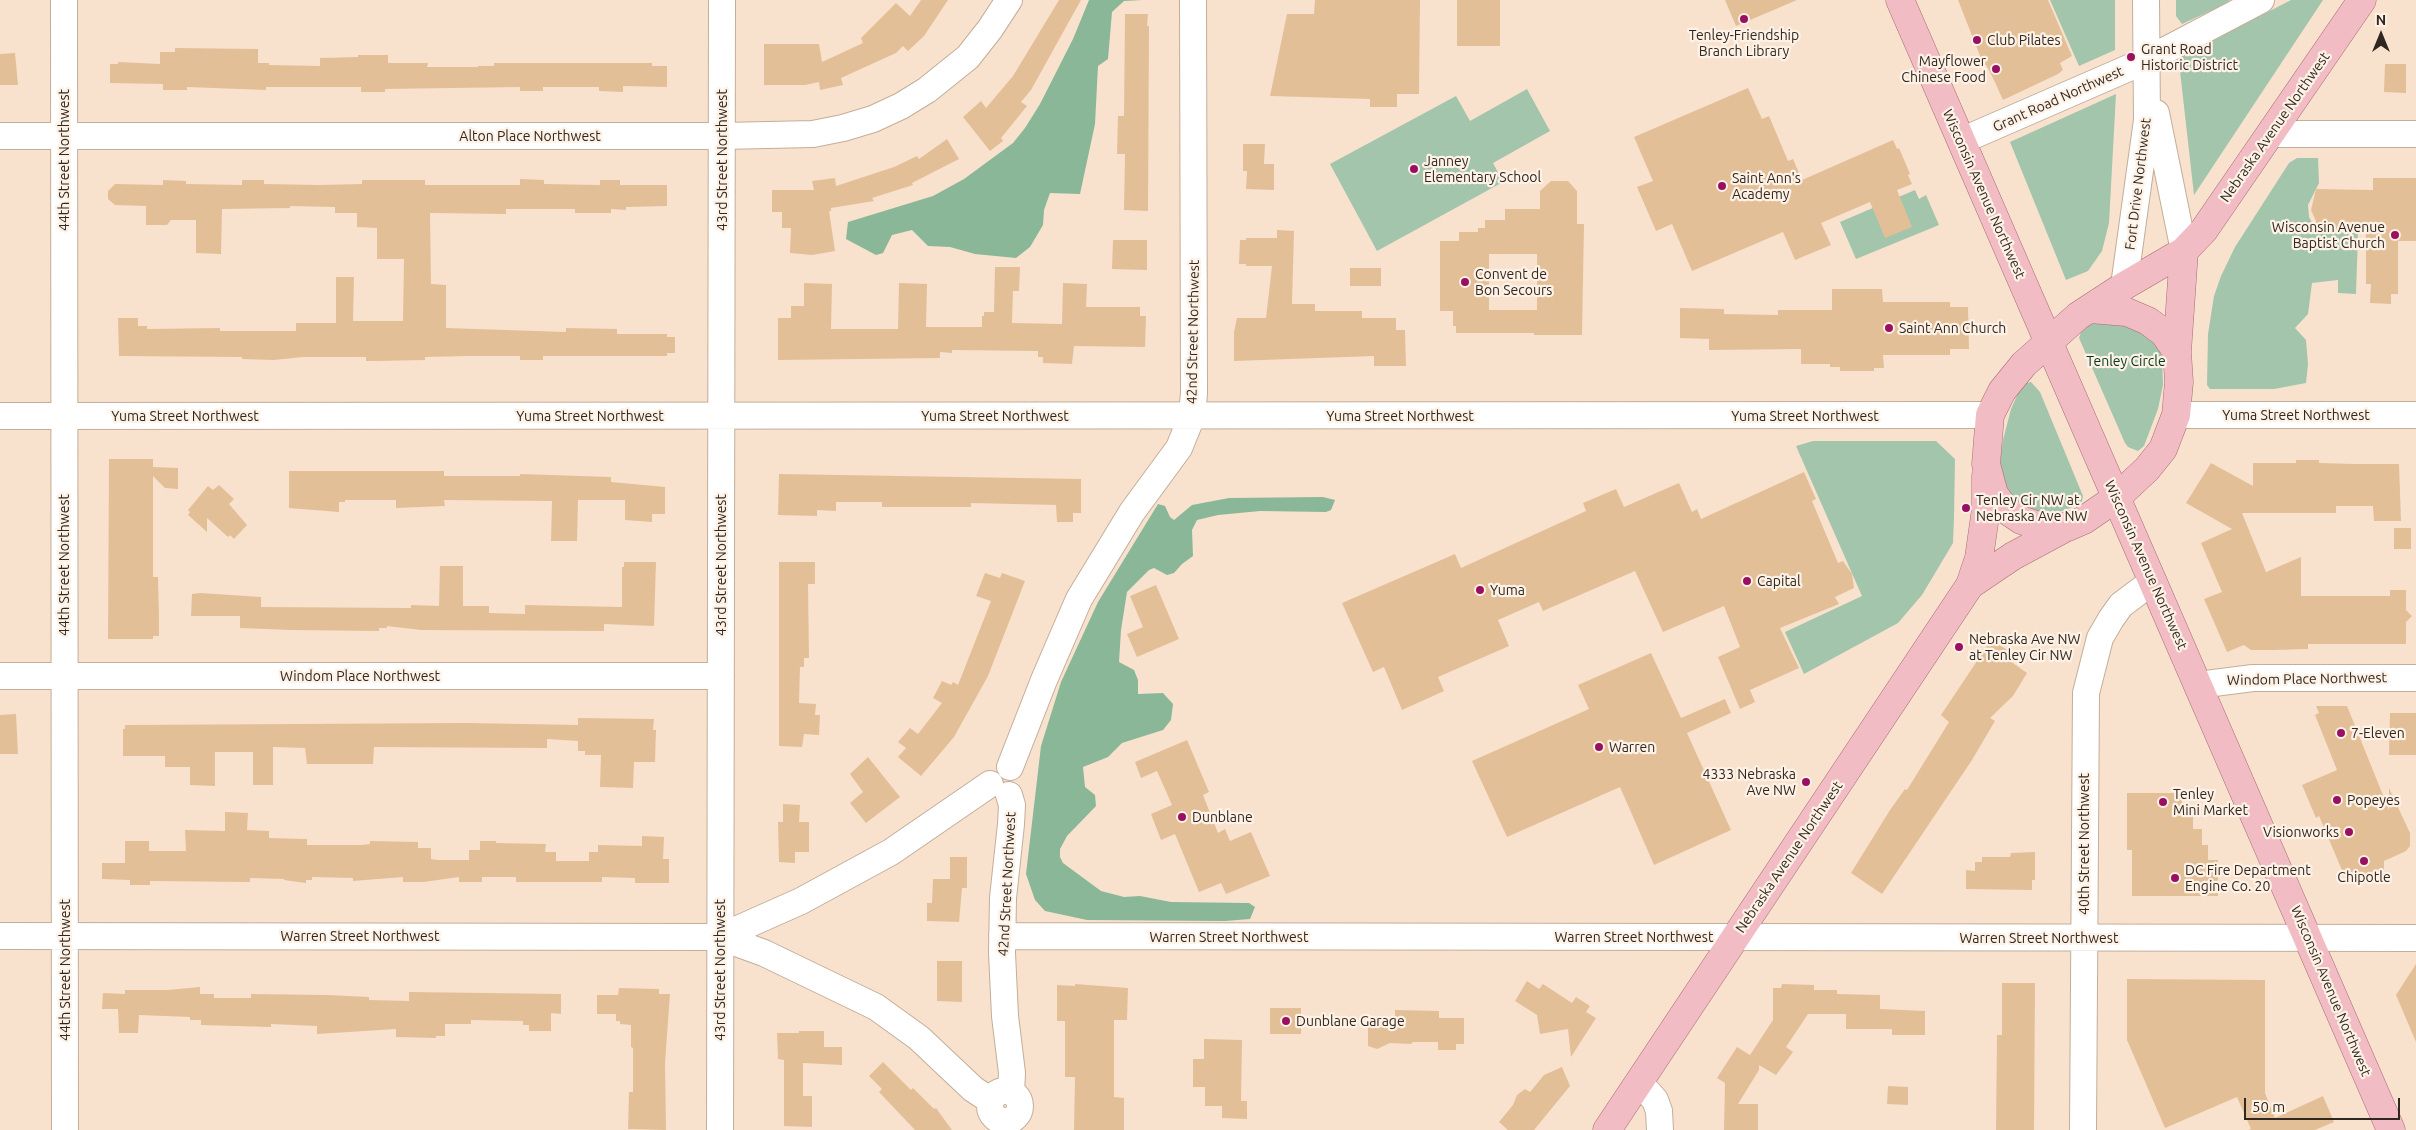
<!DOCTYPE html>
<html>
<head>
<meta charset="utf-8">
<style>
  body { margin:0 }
  #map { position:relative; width:2416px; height:1130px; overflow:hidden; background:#f8e2ce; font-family:Ubuntu,sans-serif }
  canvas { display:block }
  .north { position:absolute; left:2356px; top:10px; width:50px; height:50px; -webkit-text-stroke:4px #fef1e5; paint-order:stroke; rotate:0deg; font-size:14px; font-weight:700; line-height:20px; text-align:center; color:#302820 }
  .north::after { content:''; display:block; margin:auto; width:18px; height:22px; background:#302820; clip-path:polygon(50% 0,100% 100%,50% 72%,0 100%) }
  .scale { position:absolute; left:2244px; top:1098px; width:156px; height:22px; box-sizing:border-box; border:2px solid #302820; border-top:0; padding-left:6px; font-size:15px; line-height:18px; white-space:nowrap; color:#302820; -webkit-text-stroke:4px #fef1e5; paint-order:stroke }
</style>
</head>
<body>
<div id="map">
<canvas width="2416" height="1130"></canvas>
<div class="north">N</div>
<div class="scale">50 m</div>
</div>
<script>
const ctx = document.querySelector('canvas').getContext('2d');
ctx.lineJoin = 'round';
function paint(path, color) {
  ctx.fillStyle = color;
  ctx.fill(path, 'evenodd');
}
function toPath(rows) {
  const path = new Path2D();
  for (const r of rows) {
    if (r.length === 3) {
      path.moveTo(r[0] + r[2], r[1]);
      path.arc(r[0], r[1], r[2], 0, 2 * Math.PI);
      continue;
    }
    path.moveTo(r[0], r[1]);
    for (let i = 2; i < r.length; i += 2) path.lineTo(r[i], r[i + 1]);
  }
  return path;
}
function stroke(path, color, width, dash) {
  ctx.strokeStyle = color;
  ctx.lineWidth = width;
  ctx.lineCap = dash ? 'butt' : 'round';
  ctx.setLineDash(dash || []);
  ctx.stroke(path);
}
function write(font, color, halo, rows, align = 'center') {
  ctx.font = font + ' Ubuntu,sans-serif';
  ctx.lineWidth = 4.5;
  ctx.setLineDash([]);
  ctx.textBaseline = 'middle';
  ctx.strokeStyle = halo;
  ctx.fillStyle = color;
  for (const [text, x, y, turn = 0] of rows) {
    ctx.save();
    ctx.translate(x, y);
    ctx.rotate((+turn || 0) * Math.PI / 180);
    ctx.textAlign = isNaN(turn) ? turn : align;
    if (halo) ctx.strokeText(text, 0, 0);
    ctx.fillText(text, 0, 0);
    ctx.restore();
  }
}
const green = toPath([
  [2050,0,2115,0,2115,50,2079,66],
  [2176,0,2229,0,2230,2,2182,24,2176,16],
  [2291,0,2323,0,2194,195,2180,71,2183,56],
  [1527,89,1550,131,1493,163,1503,182,1377,251,1330,164,1456,96,1470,121],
  [2116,94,2109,223,2102,251,2088,271,2066,280,2010,142],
  [2297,158,2318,158,2319,183,2308,205,2309,217,2317,232,2358,233,2356,294,2338,293,2338,280,2312,283,2308,314,2295,328,2306,340,2308,364,2306,383,2274,389,2210,389,2207,385,2208,334,2214,296,2221,276,2235,247,2289,163],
  [1915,190,1919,199,1926,195,1939,225,1856,259,1840,222],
  [2127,320,2157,343,2162,357,2163,385,2158,409,2144,446,2138,451,2128,447,2125,443,2079,338,2081,332,2087,326,2096,322],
  [2031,382,2040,392,2083,496,2082,501,2078,505,2057,513,2043,515,2022,508,2006,490,2001,476,2000,460,2003,440,2011,409,2019,391,2026,383],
  [1813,441,1936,441,1955,459,1954,517,1953,543,1922,595,1898,623,1804,674,1785,632,1862,596,1796,446]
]);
const forest = toPath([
  [1089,0,1142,0,1124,1,1112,12,1108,59,1098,66,1095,124,1080,194,1050,193,1044,210,1043,225,1030,247,1016,258,975,254,950,247,928,246,912,230,892,235,883,253,876,255,846,239,848,222,933,196,964,179,1013,143,1025,128,1040,104,1073,39],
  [1323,497,1335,500,1331,510,1326,512,1260,511,1218,515,1197,520,1192,530,1193,556,1182,564,1174,573,1167,575,1154,568,1149,570,1127,592,1121,630,1119,662,1134,670,1138,680,1138,694,1163,693,1173,704,1171,720,1163,730,1122,743,1108,757,1083,767,1085,787,1095,795,1096,806,1067,836,1060,849,1060,857,1063,863,1101,891,1124,897,1140,896,1171,902,1249,903,1255,907,1250,919,1225,921,1087,920,1045,911,1035,900,1026,874,1041,746,1061,682,1098,602,1158,504,1165,506,1170,517,1174,520,1192,505,1229,498]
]);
const building = toPath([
  [921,0,948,0,924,36,908,51,903,46,896,53,841,78,843,85,820,90,819,82,805,85,764,85,764,44,819,44,822,62,863,43,861,38,896,3,910,16],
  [1059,0,1081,0,1031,90,1021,102,1027,106,1001,138,1003,141,990,151,963,117,981,101,986,108,1013,76],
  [1315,0,1420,0,1419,94,1397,94,1397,107,1370,107,1370,99,1270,96,1287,14,1314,14],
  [1457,0,1500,0,1500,46,1457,46],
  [1725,0,1797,0,1736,26],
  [1958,0,2048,0,2072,56,2060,63,2063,70,2058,74,2003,100,1993,78,1986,65,1984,66],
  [1125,14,1148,14,1147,26,1149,26,1148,211,1124,210,1125,154,1117,154,1118,116,1124,116],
  [175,48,258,49,258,63,269,63,269,65,320,66,320,58,358,57,358,55,388,55,388,63,428,63,427,67,478,67,478,66,494,66,494,63,652,63,652,66,667,66,667,87,623,86,623,92,599,91,599,87,543,87,543,91,520,91,520,87,385,89,385,92,361,92,361,87,266,87,266,90,187,87,187,90,163,90,163,84,110,83,110,64,118,64,118,62,160,64,160,52,175,52],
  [15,53,18,85,0,85,0,54],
  [2385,64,2406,64,2406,93,2384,92],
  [1748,88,1762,119,1769,116,1788,161,1793,159,1802,180,1893,140,1897,149,1899,148,1910,174,1908,175,1912,184,1897,190,1912,227,1885,238,1870,202,1821,223,1831,245,1795,260,1783,232,1692,271,1672,224,1656,231,1637,187,1653,181,1634,137],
  [947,139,959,159,912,183,913,185,872,198,874,201,831,208,831,211,829,211,835,251,812,255,790,253,791,228,782,228,782,212,772,212,772,190,814,190,812,181,835,178,836,186,894,167,917,156,919,159],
  [1243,144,1265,144,1264,164,1274,164,1274,190,1246,189,1247,171,1243,171],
  [2373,178,2416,178,2416,241,2398,241,2398,294,2391,294,2391,304,2370,303,2371,284,2366,284,2366,230,2316,230,2316,221,2311,210,2316,189,2373,190],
  [520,179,544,180,544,184,600,185,600,180,620,180,620,185,667,185,667,206,626,207,626,210,611,209,611,213,575,213,575,209,506,209,506,214,430,213,431,284,446,285,446,328,566,332,566,328,617,329,617,334,667,334,667,337,675,337,675,353,667,353,667,356,543,356,543,360,520,360,520,356,468,356,425,357,425,360,377,361,366,361,366,357,303,357,274,360,242,359,242,357,119,356,118,318,138,318,138,326,147,326,147,329,220,328,220,331,296,331,296,323,336,323,336,277,354,277,353,321,403,321,404,259,377,259,377,228,357,227,357,213,335,213,335,207,290,206,290,208,222,209,221,254,196,253,196,220,171,220,167,225,146,225,146,206,115,205,108,199,108,191,115,184,163,185,163,180,186,181,186,184,242,185,242,180,264,180,264,184,319,185,362,184,362,180,425,180,425,185,520,185],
  [1551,181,1568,181,1577,191,1577,224,1584,224,1582,335,1534,335,1534,333,1456,333,1456,326,1453,326,1453,311,1440,311,1440,241,1459,241,1459,232,1478,232,1478,228,1485,228,1485,220,1505,220,1505,209,1540,209,1540,191],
  [1489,254,1537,254,1537,310,1489,310],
  [1277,230,1294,231,1292,304,1315,304,1315,311,1362,311,1362,318,1396,318,1396,330,1405,330,1406,366,1374,366,1374,356,1234,361,1234,332,1237,318,1266,318,1272,266,1246,266,1246,264,1239,264,1240,240,1246,240,1246,238,1277,238],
  [1113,240,1147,240,1147,270,1112,269],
  [995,267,1020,267,1019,291,1013,291,1012,323,1062,324,1063,283,1087,284,1086,307,1140,307,1140,316,1146,316,1145,347,1074,346,1072,364,1043,363,1043,357,1038,357,1038,351,952,350,952,353,940,352,940,358,778,360,778,318,791,318,791,306,804,306,804,283,832,284,831,329,898,329,899,283,927,284,926,327,982,327,982,316,984,316,984,312,994,312],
  [1350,268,1381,268,1381,286,1350,286],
  [1832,289,1882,289,1883,302,1950,302,1950,307,1968,307,1969,349,1950,349,1950,355,1883,355,1884,368,1874,368,1874,371,1840,371,1840,367,1830,367,1830,364,1801,364,1801,349,1709,350,1709,339,1680,338,1680,308,1724,309,1724,314,1778,315,1778,310,1832,310],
  [109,459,153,459,153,467,178,468,178,489,165,488,153,476,153,577,158,577,159,618,159,636,153,636,153,639,108,639],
  [2296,460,2319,460,2319,463,2354,464,2399,464,2401,521,2374,521,2373,506,2336,506,2336,513,2242,513,2266,572,2301,557,2301,596,2390,596,2390,590,2406,590,2406,610,2412,616,2406,622,2406,644,2308,644,2308,649,2274,650,2251,650,2244,645,2227,652,2204,599,2222,592,2201,543,2232,529,2186,503,2211,463,2253,486,2253,463,2296,463],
  [289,471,444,471,444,476,520,476,520,474,611,477,611,482,665,487,665,514,652,514,652,522,625,520,625,500,578,500,577,541,551,541,552,501,444,500,445,506,396,508,396,500,345,500,345,502,339,502,339,512,289,508],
  [1804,472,1816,499,1812,501,1838,563,1843,561,1852,574,1854,588,1835,597,1839,604,1780,628,1799,668,1750,690,1755,702,1740,709,1718,657,1740,647,1724,606,1663,632,1635,571,1543,611,1539,602,1498,620,1509,646,1438,677,1444,691,1402,710,1384,667,1373,672,1342,603,1455,554,1461,568,1586,511,1583,503,1616,489,1624,507,1679,483,1692,512,1697,509,1701,519],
  [779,474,1081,479,1081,513,1073,513,1073,522,1057,522,1056,505,971,503,971,507,882,507,882,502,836,502,836,511,817,510,817,516,778,515],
  [219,485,234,499,229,504,247,525,234,539,230,535,228,537,207,518,207,532,188,515,190,512,188,510,208,486,213,490],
  [2394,528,2411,528,2411,549,2394,549],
  [624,562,656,562,654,626,604,624,604,631,421,630,387,626,387,628,379,628,379,631,291,630,240,628,240,616,191,616,192,594,200,593,261,597,261,607,411,608,411,605,439,606,440,566,463,566,463,606,489,606,489,613,525,614,525,605,622,607,622,567,624,567],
  [779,562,815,562,815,584,808,584,809,658,804,658,804,667,800,667,799,703,816,704,815,715,820,715,819,735,804,734,802,747,779,746],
  [985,573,1000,578,1002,573,1025,581,988,676,954,737,921,776,898,757,906,748,898,742,910,728,918,734,942,703,933,698,942,681,951,685,953,682,958,685,991,601,976,596],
  [1156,585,1179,639,1137,657,1127,634,1143,627,1130,596],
  [1991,640,2014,654,2010,661,2027,673,2013,696,1990,718,1995,721,1972,760,1882,894,1851,873,1890,810,1905,789,1907,790,1949,722,1941,715],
  [1651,653,1681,718,1725,699,1731,713,1687,733,1731,830,1654,865,1620,787,1507,837,1472,761,1589,709,1578,685],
  [2316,706,2347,706,2389,810,2389,788,2410,833,2410,846,2406,851,2384,861,2384,870,2379,876,2373,877,2368,874,2347,882,2319,816,2316,818,2302,785,2337,770,2315,715,2319,713],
  [2390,713,2416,713,2416,755,2389,755],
  [16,714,18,754,0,754,0,715],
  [578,718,654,719,653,730,656,730,655,762,634,762,633,788,600,787,601,755,585,755,585,751,578,751,578,741,547,739,547,748,374,747,373,764,307,764,305,748,273,747,273,785,253,785,253,752,215,752,215,786,190,785,190,767,165,767,165,756,123,756,123,729,125,729,125,725,467,723,578,725],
  [1187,740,1209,792,1203,795,1218,833,1225,829,1230,841,1251,832,1270,876,1226,894,1221,883,1199,892,1175,834,1161,840,1151,814,1172,805,1157,771,1141,778,1135,762],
  [868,757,900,797,866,823,850,803,863,792,850,774],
  [2127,793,2182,793,2182,806,2187,806,2187,815,2193,815,2193,829,2202,829,2202,845,2208,845,2208,860,2218,860,2218,896,2132,896,2132,850,2127,850],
  [783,804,800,805,799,822,809,822,809,852,795,852,795,863,779,862,778,822,783,822],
  [225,812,248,813,247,830,269,831,269,838,307,839,307,845,361,845,370,844,370,841,418,842,418,848,431,848,431,859,438,860,469,860,469,850,480,850,480,841,496,841,496,843,546,844,545,852,556,852,556,861,589,861,589,852,598,852,598,845,642,846,642,836,664,837,663,859,669,859,669,883,635,883,635,878,602,877,602,882,516,882,516,877,482,877,482,882,459,882,459,877,424,882,403,882,403,877,353,881,353,878,312,877,312,880,306,880,306,883,284,880,284,879,250,878,250,882,150,881,150,885,130,885,130,880,102,879,102,863,125,863,125,841,149,841,149,851,186,851,185,830,225,831],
  [2035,852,2035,880,2032,880,2032,890,1966,889,1966,870,1975,871,1975,862,1982,862,1982,857,2010,857,2011,853],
  [950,857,967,857,967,888,962,888,959,922,927,921,927,903,932,903,933,879,950,879],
  [937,961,962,961,962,1002,937,1001],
  [2416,964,2416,1042,2396,995],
  [2127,979,2265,980,2265,1093,2275,1118,2323,1096,2334,1122,2315,1130,2248,1130,2251,1129,2237,1097,2165,1128,2127,1040],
  [1527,981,1539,989,1543,984,1572,1003,1576,997,1590,1006,1586,1012,1596,1018,1571,1057,1568,1029,1540,1034,1537,1015,1515,1001],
  [2002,983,2035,983,2034,1130,1996,1130,1997,1035,2002,1035],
  [1075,984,1128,988,1127,1020,1114,1020,1114,1097,1124,1098,1124,1130,1074,1130,1075,1077,1065,1077,1065,1021,1057,1021,1057,985,1075,986],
  [1782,984,1814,985,1814,990,1837,990,1837,994,1880,995,1880,1009,1925,1011,1925,1035,1892,1035,1892,1029,1846,1029,1846,1014,1808,1014,1786,1047,1793,1052,1776,1075,1759,1065,1759,1070,1738,1104,1758,1104,1758,1130,1724,1130,1725,1083,1717,1078,1737,1047,1750,1055,1773,1020,1773,988,1781,988],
  [200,987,200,994,214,994,214,998,251,998,251,994,328,995,369,997,369,1000,409,1001,409,992,561,994,561,1014,551,1013,551,1031,529,1031,529,1025,523,1025,523,1021,471,1020,471,1024,445,1024,445,1036,436,1036,436,1038,396,1037,396,1029,317,1034,317,1026,271,1024,271,1027,201,1025,201,1020,190,1020,190,1017,139,1015,138,1033,119,1033,118,1009,102,1009,103,993,125,994,125,990,167,990],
  [619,988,659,989,659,994,670,994,665,1063,666,1130,628,1129,629,1092,633,1092,633,1048,631,1047,631,1025,620,1024,620,1021,616,1021,616,1014,597,1014,597,995,618,995],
  [1270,1008,1301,1008,1301,1034,1270,1034],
  [1395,1010,1439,1011,1439,1018,1464,1018,1464,1044,1456,1044,1456,1050,1438,1050,1438,1042,1413,1042,1411,1044,1390,1043,1377,1049,1368,1046,1368,1022,1395,1023],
  [799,1031,824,1031,824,1047,842,1047,842,1065,803,1063,803,1096,812,1096,812,1127,784,1126,784,1060,778,1059,777,1033,799,1033],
  [1204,1039,1242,1040,1241,1101,1247,1101,1247,1119,1222,1118,1222,1106,1205,1106,1205,1087,1193,1087,1193,1059,1204,1059],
  [883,1062,911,1090,913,1088,934,1109,936,1108,952,1130,915,1130,879,1092,882,1089,869,1076],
  [1562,1067,1570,1086,1534,1130,1508,1130,1499,1122,1513,1105,1517,1095,1525,1089,1530,1092,1544,1075],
  [1888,1086,1908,1087,1908,1105,1887,1104]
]);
const minor = toPath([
  [64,0,65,1130],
  [2156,113,2184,251],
  [2272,134,2416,134],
  [0,136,722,136,813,134,843,128,873,119,901,106,927,90,968,57,990,29,1009,0],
  [1961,141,2147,60,2261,0],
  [2124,286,2147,120,2146,0],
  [2176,415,2416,415],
  [0,416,1990,415],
  [0,676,721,676],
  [2198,685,2253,678,2416,678],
  [1010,767,1044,680,1079,599,1132,512,1179,448,1192,416,1194,393,1193,0],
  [1009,795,1012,805,1011,824,1003,898,1002,953,1005,1016,1012,1073,1011,1092],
  [0,936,720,937,764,953,876,1007,919,1038,973,1089,991,1101],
  [1002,936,2416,938],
  [720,937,801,901,891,852,990,784],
  [1639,1082,1655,1100,1659,1111,1660,1130],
  [1005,1106,15],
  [720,1130,722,0],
  [2083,1130,2086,693,2100,638,2111,619,2121,605,2153,581]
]);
const major = toPath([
  [1900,0,2391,1130],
  [2184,251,2177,352,2179,382,2176,415,2163,449,2147,469,2116,498,2084,520,2068,527,2051,527,2036,525,2021,520,2005,509,1994,494,1986,464,1990,415,2002,391,2024,364,2078,316,2124,286,2184,251,2204,230,2362,0],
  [2090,309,2127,312,2148,321,2164,333,2177,352],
  [1970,585,2013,556,2067,527],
  [1607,1130,1970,585,1979,558,1986,509,1986,476]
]);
const markers = [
  [1744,19,5,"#990f62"],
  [1977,40,5,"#990f62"],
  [2131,57,5,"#990f62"],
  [1996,69,5,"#990f62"],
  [1414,169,5,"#990f62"],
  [1722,186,5,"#990f62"],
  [2395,235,5,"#990f62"],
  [1465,282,5,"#990f62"],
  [1889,328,5,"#990f62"],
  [1966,508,5,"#990f62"],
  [1747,581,5,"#990f62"],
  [1480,590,5,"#990f62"],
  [1959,647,5,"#990f62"],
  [2341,733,5,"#990f62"],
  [1599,747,5,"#990f62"],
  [1806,782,5,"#990f62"],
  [2337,800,5,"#990f62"],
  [2163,802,5,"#990f62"],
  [1182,817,5,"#990f62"],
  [2349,832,5,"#990f62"],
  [2364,861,5,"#990f62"],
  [2175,878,5,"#990f62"],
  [1286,1021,5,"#990f62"]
];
const poiNames = [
  ["Tenley-Friendship",1744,35,"center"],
  ["Branch Library",1744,51,"center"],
  ["Club Pilates",1987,40],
  ["Grant Road",2141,49],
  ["Historic District",2141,65],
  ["Mayflower",1986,61,"right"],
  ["Chinese Food",1986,77,"right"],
  ["Janney",1424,161],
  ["Elementary School",1424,177],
  ["Saint Ann's",1732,178],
  ["Academy",1732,194],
  ["Wisconsin Avenue",2385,227,"right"],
  ["Baptist Church",2385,243,"right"],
  ["Convent de",1475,274],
  ["Bon Secours",1475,290],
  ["Saint Ann Church",1899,328],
  ["Tenley Cir NW at",1976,500],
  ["Nebraska Ave NW",1976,516],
  ["Capital",1757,581],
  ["Yuma",1490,590],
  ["Nebraska Ave NW",1969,639],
  ["at Tenley Cir NW",1969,655],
  ["7-Eleven",2351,733],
  ["Warren",1609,747],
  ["4333 Nebraska",1796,774,"right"],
  ["Ave NW",1796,790,"right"],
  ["Tenley",2173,794],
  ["Mini Market",2173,810],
  ["Popeyes",2347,800],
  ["Dunblane",1192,817],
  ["Visionworks",2339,832,"right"],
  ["DC Fire Department",2185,870],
  ["Engine Co. 20",2185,886],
  ["Chipotle",2364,877,"center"],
  ["Dunblane Garage",1296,1021]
];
const streetNames = [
  ["Grant Road Northwest",2058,99,-24],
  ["Nebraska Avenue Northwest",2275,127,-55],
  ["Alton Place Northwest",530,136],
  ["44th Street Northwest",64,160,-90],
  ["43rd Street Northwest",722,160,-90],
  ["Fort Drive Northwest",2138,184,-83],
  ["Wisconsin Avenue Northwest",1984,194,66],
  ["42nd Street Northwest",1193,332,-89],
  ["Yuma Street Northwest",2296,415],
  ["Yuma Street Northwest",185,416],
  ["Yuma Street Northwest",590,416],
  ["Yuma Street Northwest",995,416],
  ["Yuma Street Northwest",1400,416],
  ["Yuma Street Northwest",1805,416],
  ["44th Street Northwest",64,565,-90],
  ["43rd Street Northwest",721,565,-90],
  ["Wisconsin Avenue Northwest",2146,565,66],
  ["Windom Place Northwest",360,676],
  ["Windom Place Northwest",2307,679,-1],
  ["40th Street Northwest",2084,844,-90],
  ["Nebraska Avenue Northwest",1789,857,-56],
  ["42nd Street Northwest",1007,884,-87],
  ["Warren Street Northwest",360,936],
  ["Warren Street Northwest",1229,937],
  ["Warren Street Northwest",1634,937],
  ["Warren Street Northwest",2039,938],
  ["44th Street Northwest",65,970,-90],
  ["43rd Street Northwest",720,970,-90],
  ["Wisconsin Avenue Northwest",2331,991,67]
];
const parkNames = [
  ["Tenley Circle",2126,361]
];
paint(green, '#a2c5ac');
paint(forest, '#8ab797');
paint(building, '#e3bf98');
stroke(minor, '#c3ae9a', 28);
stroke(major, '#a86b71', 29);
stroke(minor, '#fff', 26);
stroke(major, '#f2bcc4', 28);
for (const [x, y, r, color] of markers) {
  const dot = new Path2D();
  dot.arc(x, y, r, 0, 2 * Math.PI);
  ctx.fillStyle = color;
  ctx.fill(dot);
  stroke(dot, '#fef1e5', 2);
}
write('14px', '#302820', '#fef1e5', poiNames, 'left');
write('14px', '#302820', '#fef1e5', streetNames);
write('14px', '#00381a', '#fef1e5', parkNames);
</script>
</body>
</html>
